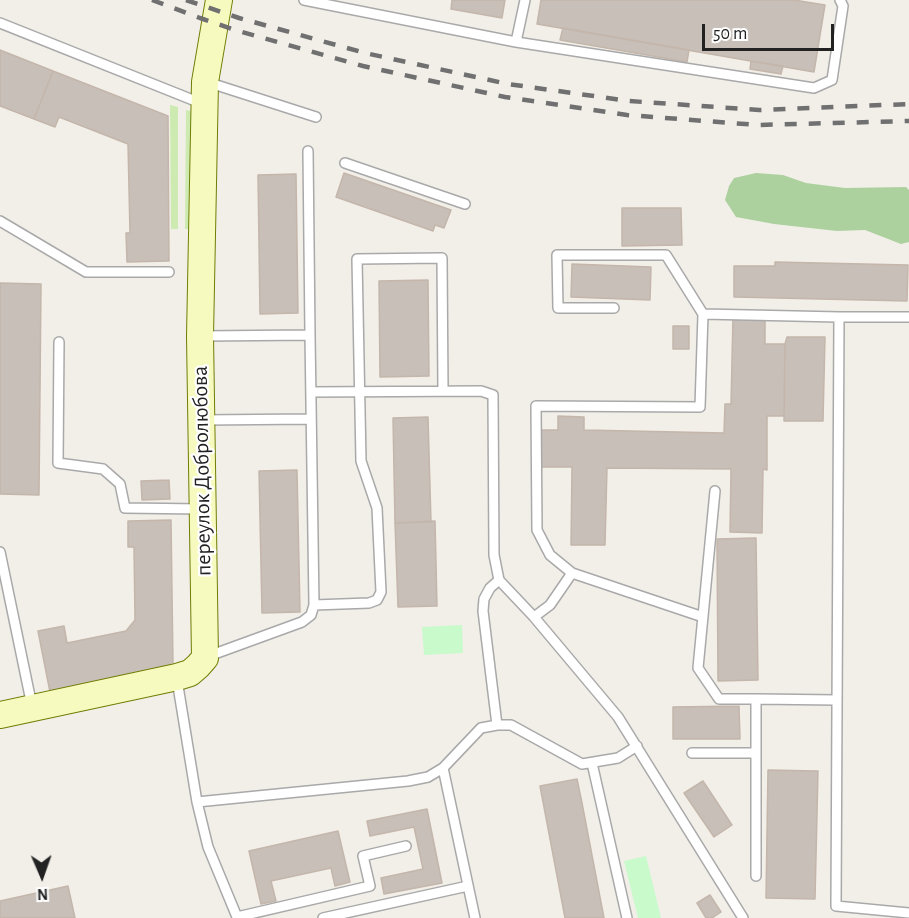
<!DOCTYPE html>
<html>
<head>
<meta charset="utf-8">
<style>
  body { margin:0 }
  #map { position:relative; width:909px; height:918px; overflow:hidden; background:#f2efe9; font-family:"Alegreya Sans",sans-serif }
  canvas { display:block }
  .north { position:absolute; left:12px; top:846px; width:60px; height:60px; -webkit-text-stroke:4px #fff; paint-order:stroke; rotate:178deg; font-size:16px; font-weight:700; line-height:24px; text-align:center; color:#222 }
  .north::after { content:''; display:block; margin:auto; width:21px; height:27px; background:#222; clip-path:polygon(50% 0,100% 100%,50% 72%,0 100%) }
  .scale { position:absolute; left:702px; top:24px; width:132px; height:27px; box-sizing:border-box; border:3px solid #222; border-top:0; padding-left:8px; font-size:18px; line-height:21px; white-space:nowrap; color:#222; -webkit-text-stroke:4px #fff; paint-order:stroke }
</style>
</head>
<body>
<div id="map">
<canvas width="909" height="918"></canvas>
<div class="north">N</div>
<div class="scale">50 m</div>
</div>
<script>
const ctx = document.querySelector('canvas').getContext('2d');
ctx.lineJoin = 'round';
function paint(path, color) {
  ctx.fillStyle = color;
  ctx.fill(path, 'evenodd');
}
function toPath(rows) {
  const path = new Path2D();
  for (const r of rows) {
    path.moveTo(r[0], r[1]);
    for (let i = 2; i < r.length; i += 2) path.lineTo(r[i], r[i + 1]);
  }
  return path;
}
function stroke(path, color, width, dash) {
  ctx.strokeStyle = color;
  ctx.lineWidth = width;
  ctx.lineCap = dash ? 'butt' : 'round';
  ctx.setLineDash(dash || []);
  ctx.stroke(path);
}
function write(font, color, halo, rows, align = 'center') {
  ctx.font = font + ' "Alegreya Sans",sans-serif';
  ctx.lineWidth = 4.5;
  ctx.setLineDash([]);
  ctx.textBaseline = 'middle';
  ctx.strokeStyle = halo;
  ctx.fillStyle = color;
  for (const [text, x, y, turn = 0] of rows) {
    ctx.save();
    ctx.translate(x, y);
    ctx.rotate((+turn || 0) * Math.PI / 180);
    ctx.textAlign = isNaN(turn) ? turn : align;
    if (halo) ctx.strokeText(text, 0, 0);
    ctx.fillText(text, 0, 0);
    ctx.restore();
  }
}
const grass = toPath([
  [170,105,178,107,178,229,171,229],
  [186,110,195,112,194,229,185,229]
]);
const forest = toPath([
  [756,173,783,175,806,183,845,188,906,187,909,190,909,242,901,244,865,230,837,231,774,224,736,217,725,200,729,186,734,178]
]);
const park = toPath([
  [462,625,463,653,424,655,422,627],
  [646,856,661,918,638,918,624,861]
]);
const building = toPath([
  [452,0,505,0,502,18,451,9,452,0],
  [541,0,794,0,825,5,814,72,537,24,541,0],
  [563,28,689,50,687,62,560,40,563,28],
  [0,50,53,71,34,119,0,106,0,50],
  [751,61,783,66,781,74,750,69,751,61],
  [53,71,168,116,169,261,127,262,126,233,130,233,128,144,59,117,55,127,34,119,53,71],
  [344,173,451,210,444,228,435,225,433,231,336,197,344,173],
  [296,174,298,313,260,314,258,175,296,174],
  [622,208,681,208,682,245,622,246,622,208],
  [775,262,908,265,907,301,734,297,734,266,775,266,775,262],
  [572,264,651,267,650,300,571,297,572,264],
  [428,280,429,376,380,377,379,281,428,280],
  [0,283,41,284,39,495,0,494,0,283],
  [733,317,765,318,765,344,785,344,784,416,767,416,767,470,763,469,762,533,730,532,731,469,607,468,605,545,571,545,572,467,539,467,540,430,558,430,558,416,584,417,584,430,724,433,725,404,731,404,733,317],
  [673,326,689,326,689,349,673,349,673,326],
  [787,337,825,337,823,421,784,421,785,344,787,337],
  [428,417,431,522,395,523,393,418,428,417],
  [297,470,300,612,262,613,259,471,297,470],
  [169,480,170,499,142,500,141,481,169,480],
  [171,520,173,666,50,692,38,631,64,626,67,643,126,631,135,620,134,547,128,547,128,521,171,520],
  [435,521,437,606,398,607,395,523,435,521],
  [756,538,758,680,718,681,717,539,756,538],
  [739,706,740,739,673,739,673,707,739,706],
  [768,770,818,771,815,899,766,898,768,770],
  [577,779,582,803,604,918,565,918,540,786,577,779],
  [703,781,732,825,714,837,684,793,703,781],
  [427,809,442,883,384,894,381,878,423,869,414,827,370,836,367,821,427,809],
  [338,831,350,882,335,886,331,868,271,881,276,901,261,904,249,851,338,831],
  [68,886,75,918,0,918,0,901,68,886],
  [710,895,721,912,712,918,706,918,697,903,710,895]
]);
const lane = toPath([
  [304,0,516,42,814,88,832,80,843,6,840,0],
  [0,23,203,104],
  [516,42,525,0],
  [207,82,316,117],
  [345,163,465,204],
  [0,221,86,272,169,272],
  [614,308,558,308,557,255,666,255,703,314],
  [909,317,839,317,836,906,909,913],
  [202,336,310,335,308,151],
  [59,342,58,463,103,469,120,484,125,508,201,509],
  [311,392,481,391,493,395,494,555,499,580,534,617,618,717,743,918],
  [203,420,311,419],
  [715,491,698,668,719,699,756,699],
  [0,552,32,706],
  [314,605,369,603,377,600,381,592,377,508,361,461,357,259,442,258,443,391],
  [534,617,550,605,572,573],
  [703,617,572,573,550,555,537,530,536,406,700,407,703,314,839,317],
  [206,657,302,622,311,615,314,605,310,335],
  [177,680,197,802,408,781,428,777,443,768,481,728,497,725,511,725,582,764,618,758,637,746],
  [497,725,483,611,484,599,490,588,499,580],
  [692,753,756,753],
  [592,763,627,918],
  [443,768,475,918],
  [197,802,208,847,237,917,370,886,363,856,406,846],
  [756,876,756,699,837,700],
  [323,918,468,886]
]);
const secondary = toPath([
  [0,715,177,677,190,673,198,666,205,658,200,336,205,82,219,0]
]);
const rail = toPath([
  [152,0,200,18,235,30,363,66,505,97,627,115,757,125,909,121],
  [186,0,239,18,365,53,508,84,629,101,759,110,909,104]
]);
const streetNames = [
  ["переулок Добролюбова",202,471,-91]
];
paint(grass, '#cdebb0');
paint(forest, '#add19e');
paint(park, '#c8facc');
paint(building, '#c7bfb8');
stroke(building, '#c4b6ab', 1.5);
stroke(lane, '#a9a9a9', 12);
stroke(secondary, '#707d05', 28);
stroke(lane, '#fff', 9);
stroke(secondary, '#f7fabf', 26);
stroke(rail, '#707070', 4.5, [12, 12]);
write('22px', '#222', '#fff', streetNames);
</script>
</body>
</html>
